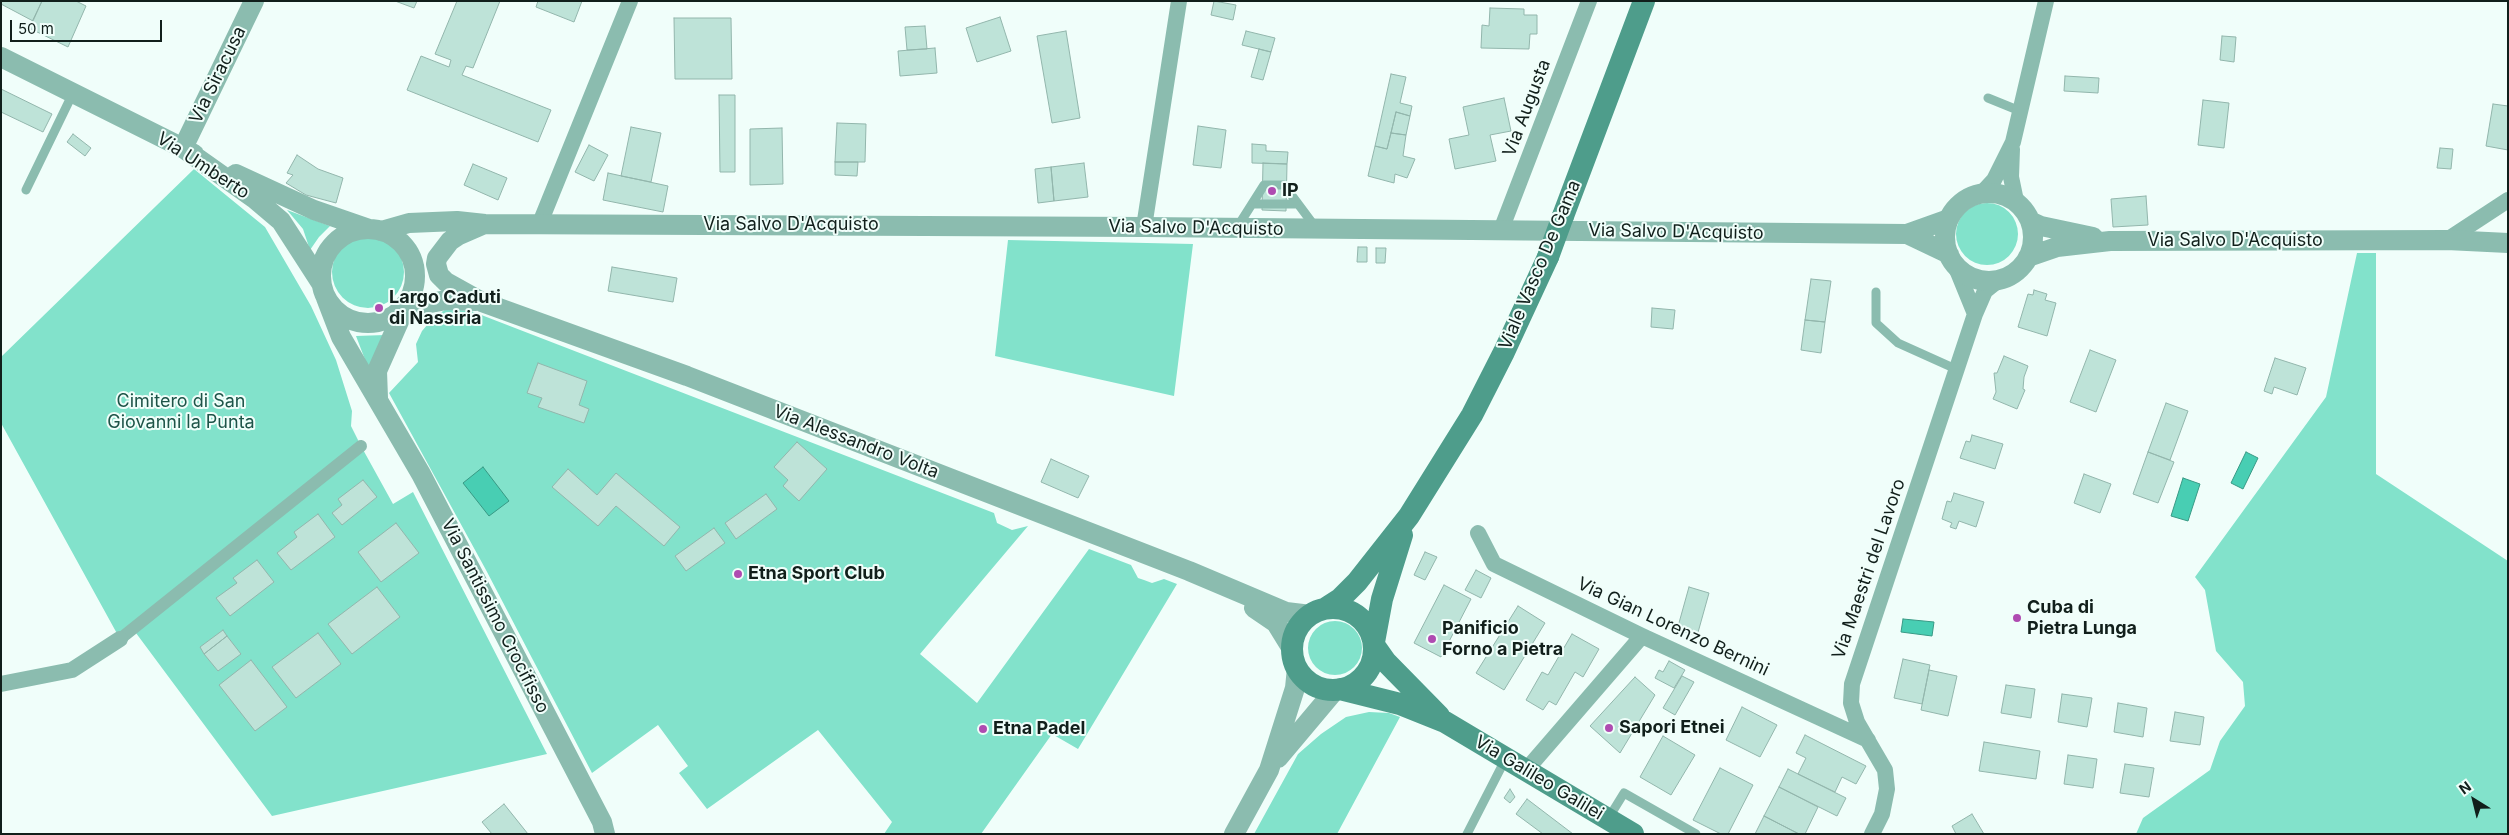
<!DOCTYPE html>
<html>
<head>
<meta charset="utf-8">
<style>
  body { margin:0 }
  #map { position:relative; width:2509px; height:835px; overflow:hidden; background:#f0fefa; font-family:Inter,sans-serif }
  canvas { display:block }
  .frame { position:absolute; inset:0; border:2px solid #111f1b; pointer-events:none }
  .north { position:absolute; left:2449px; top:775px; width:50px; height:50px; -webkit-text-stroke:4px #f0fefa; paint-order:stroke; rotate:324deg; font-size:14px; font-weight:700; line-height:20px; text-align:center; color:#111f1b }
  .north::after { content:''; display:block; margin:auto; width:18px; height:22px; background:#111f1b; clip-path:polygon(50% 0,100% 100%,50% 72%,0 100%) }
  .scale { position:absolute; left:10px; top:20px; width:152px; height:22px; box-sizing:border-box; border:2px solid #111f1b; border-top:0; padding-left:6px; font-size:15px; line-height:18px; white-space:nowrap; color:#111f1b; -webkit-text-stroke:4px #f0fefa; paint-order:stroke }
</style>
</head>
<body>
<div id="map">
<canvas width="2509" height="835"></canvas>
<div class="frame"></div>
<div class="north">N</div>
<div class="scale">50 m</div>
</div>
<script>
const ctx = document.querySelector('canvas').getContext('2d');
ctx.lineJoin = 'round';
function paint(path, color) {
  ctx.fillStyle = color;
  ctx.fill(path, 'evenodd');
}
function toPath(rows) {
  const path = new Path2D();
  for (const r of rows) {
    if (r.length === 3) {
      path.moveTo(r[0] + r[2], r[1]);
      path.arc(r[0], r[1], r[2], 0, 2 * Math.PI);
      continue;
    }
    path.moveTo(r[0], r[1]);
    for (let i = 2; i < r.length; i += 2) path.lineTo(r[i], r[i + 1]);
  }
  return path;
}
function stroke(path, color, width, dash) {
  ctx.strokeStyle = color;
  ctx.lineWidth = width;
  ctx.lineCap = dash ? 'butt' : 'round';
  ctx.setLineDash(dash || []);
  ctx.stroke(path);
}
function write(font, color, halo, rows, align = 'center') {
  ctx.font = font + ' Inter,sans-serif';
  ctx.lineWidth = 4;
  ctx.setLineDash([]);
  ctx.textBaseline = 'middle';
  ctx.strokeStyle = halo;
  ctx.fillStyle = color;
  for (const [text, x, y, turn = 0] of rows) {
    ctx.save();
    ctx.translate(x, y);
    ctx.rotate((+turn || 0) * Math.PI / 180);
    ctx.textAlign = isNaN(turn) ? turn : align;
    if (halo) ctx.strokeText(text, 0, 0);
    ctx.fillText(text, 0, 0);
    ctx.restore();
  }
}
const green = toPath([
  [194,169,265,227,311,306,336,360,352,411,351,426,361,446,393,504,413,492,547,754,272,816,133,629,120,639,1,423,1,357],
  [1987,234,31],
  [287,210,330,226,319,237,310,250,303,229],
  [368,272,36],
  [1008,240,1193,244,1174,396,995,356],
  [2357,253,2376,253,2376,474,2508,561,2508,834,2136,834,2143,818,2210,770,2220,741,2245,706,2243,682,2216,651,2205,590,2195,577,2326,397],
  [446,309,471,311,994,513,997,523,1012,530,1028,526,920,654,977,703,1089,549,1131,565,1138,578,1144,580,1152,583,1164,579,1177,584,1078,749,1052,734,981,834,884,834,892,822,818,730,707,809,679,773,688,766,658,725,592,773,486,570,389,393,418,362,416,344,422,331,433,318],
  [385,335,369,370,356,336],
  [1335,648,27],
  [1369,712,1389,713,1400,717,1337,834,1254,834,1298,754,1321,734,1346,717]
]);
const water = toPath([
  [2246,452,2258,458,2243,489,2231,483,2246,452],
  [483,467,509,501,489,516,463,483,483,467],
  [2183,478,2200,484,2188,521,2171,516,2183,478],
  [1903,619,1934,622,1932,636,1901,632,1903,619]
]);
const building = toPath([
  [1,1,42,1,33,21,1,4,1,1],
  [42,1,76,1,86,6,68,47,29,28,42,1],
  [395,1,417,1,414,8,395,1],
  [457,1,500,1,473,68,466,66,462,75,551,110,538,142,407,90,421,56,449,67,451,60,435,54,457,1],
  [538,1,582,1,574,22,536,7,538,1],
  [1214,1,1236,5,1233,20,1211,15,1214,1],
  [1490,8,1524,9,1524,15,1537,15,1537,34,1530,34,1529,49,1481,48,1482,25,1489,26,1490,8],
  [1000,17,1011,51,977,62,966,28,1000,17],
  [674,18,731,18,732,79,675,79,674,18],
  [925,26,927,49,907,50,905,27,925,26],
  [1066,31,1080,118,1052,123,1037,36,1066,31],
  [1246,31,1275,38,1271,52,1242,45,1246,31],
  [2222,36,2236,37,2234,62,2220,60,2222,36],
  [935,48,937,73,900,76,898,51,935,48],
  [1259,49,1271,52,1263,80,1251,77,1259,49],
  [1391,74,1406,77,1400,103,1412,106,1410,116,1396,112,1387,149,1375,146,1391,74],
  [2065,76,2099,78,2098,93,2064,91,2065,76],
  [1,89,52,114,43,132,1,112,1,89],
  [719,95,735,95,735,172,720,172,719,95],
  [1504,98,1511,131,1490,135,1496,161,1455,169,1449,139,1469,135,1463,107,1504,98],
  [2203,100,2229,103,2224,148,2198,145,2203,100],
  [2493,104,2508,106,2508,150,2486,146,2493,104],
  [1396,112,1410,116,1406,135,1391,133,1396,112],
  [837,123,866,124,865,162,835,162,837,123],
  [1198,126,1226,130,1221,168,1193,165,1198,126],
  [631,127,661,133,651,182,621,176,631,127],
  [782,128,783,184,750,185,750,129,782,128],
  [1391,133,1406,135,1403,156,1415,159,1407,178,1395,174,1394,183,1368,176,1375,146,1387,149,1391,133],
  [73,134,91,148,85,156,67,142,73,134],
  [1252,144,1266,145,1266,151,1288,152,1287,164,1252,163,1252,144],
  [589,145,608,155,594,181,575,172,589,145],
  [2440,148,2453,149,2451,169,2437,168,2440,148],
  [297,155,318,169,343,178,336,203,306,195,286,183,293,175,287,173,297,155],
  [835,162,858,162,857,176,835,175,835,162],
  [1084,163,1088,197,1054,201,1051,167,1084,163],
  [1263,163,1287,164,1286,211,1262,210,1263,163],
  [473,164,507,178,498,200,464,185,473,164],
  [1051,167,1054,201,1038,203,1035,169,1051,167],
  [608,173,668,186,663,212,603,200,608,173],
  [2146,196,2148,225,2113,227,2111,199,2146,196],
  [1358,247,1367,247,1367,262,1357,262,1358,247],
  [1376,248,1386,248,1385,263,1376,263,1376,248],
  [612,267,677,278,673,302,608,291,612,267],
  [1811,279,1831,281,1825,322,1805,320,1811,279],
  [2034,290,2047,294,2045,300,2056,303,2047,336,2018,327,2028,294,2033,295,2034,290],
  [1652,308,1675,310,1673,329,1651,327,1652,308],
  [1805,320,1825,322,1821,353,1801,350,1805,320],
  [2090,350,2116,360,2096,412,2070,402,2090,350],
  [2004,356,2028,366,2024,377,2023,389,2025,390,2017,409,1993,399,1996,392,1994,373,1997,373,2004,356],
  [2275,358,2306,368,2297,395,2274,387,2272,394,2264,391,2275,358],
  [538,363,587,381,579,405,589,409,584,423,538,407,542,398,527,393,538,363],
  [2166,403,2188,411,2170,460,2148,452,2166,403],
  [1972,435,2003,444,1995,469,1960,458,1966,441,1970,442,1972,435],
  [797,442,827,469,799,501,783,486,788,480,774,467,797,442],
  [2148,452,2174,462,2158,503,2133,494,2148,452],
  [1051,459,1089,476,1078,498,1041,482,1051,459],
  [568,469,597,495,616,473,680,527,664,546,616,506,598,526,552,487,568,469],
  [2084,474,2111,484,2100,513,2074,503,2084,474],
  [363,480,377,497,342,525,332,513,342,505,338,499,363,480],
  [1954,493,1984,502,1976,527,1959,521,1956,529,1950,527,1952,523,1942,519,1947,501,1951,502,1954,493],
  [766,494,777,509,736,539,725,523,766,494],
  [318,514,335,537,291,570,277,553,297,537,294,532,318,514],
  [396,523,419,553,381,582,358,552,396,523],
  [714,528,725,543,686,571,675,556,714,528],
  [1425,552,1437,557,1425,580,1414,575,1425,552],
  [257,560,274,582,230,616,216,598,237,583,233,578,257,560],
  [1476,570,1491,578,1481,598,1465,590,1476,570],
  [1444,585,1471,599,1441,657,1414,643,1444,585],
  [377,587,400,617,352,654,328,624,377,587],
  [1689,587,1709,593,1697,636,1677,630,1689,587],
  [1518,606,1545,623,1504,690,1476,673,1518,606],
  [223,630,227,636,204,654,200,647,223,630],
  [318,633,341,664,296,698,272,667,318,633],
  [1572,634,1599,649,1583,677,1575,672,1556,705,1549,701,1543,710,1526,700,1542,672,1548,675,1572,634],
  [227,636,241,654,218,671,204,654,227,636],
  [1903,659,1930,665,1922,704,1894,698,1903,659],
  [251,660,287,707,255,731,219,685,251,660],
  [1669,661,1685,670,1674,688,1655,678,1659,670,1663,672,1669,661],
  [1929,670,1957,676,1948,716,1921,710,1929,670],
  [1682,676,1694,682,1675,715,1663,708,1682,676],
  [1635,677,1655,695,1620,753,1590,726,1635,677],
  [2006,685,2035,689,2031,718,2001,713,2006,685],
  [2062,694,2092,698,2087,727,2058,722,2062,694],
  [2118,703,2147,708,2143,737,2114,732,2118,703],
  [1742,707,1777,725,1760,757,1726,740,1742,707],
  [2175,712,2204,717,2200,745,2170,741,2175,712],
  [1805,735,1866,766,1856,784,1842,777,1835,792,1798,774,1806,758,1796,753,1805,735],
  [1663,736,1695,755,1671,795,1640,777,1663,736],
  [1984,742,2040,751,2036,779,1979,771,1984,742],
  [2068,755,2097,759,2093,788,2064,784,2068,755],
  [2125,764,2154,768,2149,797,2120,793,2125,764],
  [1720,768,1753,785,1728,834,1721,834,1693,820,1720,768],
  [1788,769,1846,798,1837,816,1779,787,1788,769],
  [1779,787,1818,807,1805,834,1799,834,1764,816,1779,787],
  [1510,789,1515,797,1510,803,1504,798,1510,789],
  [1527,799,1573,834,1543,834,1516,814,1527,799],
  [504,804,528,834,492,834,482,822,504,804],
  [1972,814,1984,834,1956,834,1952,826,1972,814],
  [1764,816,1799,834,1755,834,1764,816]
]);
const service = toPath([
  [1988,98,2020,111],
  [26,190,73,93],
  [1254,204,1296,204],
  [1238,226,1264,185,1284,185,1316,228],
  [1876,292,1876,323,1898,343,1958,370],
  [1608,819,1624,793,1696,834],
  [1467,834,1506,758]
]);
const pedestrian = toPath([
  [120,639,361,446]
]);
const minor = toPath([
  [2012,149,2011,177,2016,201],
  [1982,193,1994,180,2013,142,2046,1],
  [540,223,630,1],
  [1144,227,1179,1],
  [1501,230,1589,1],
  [2447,240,2508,200],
  [1955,265,1975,314],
  [1478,533,1494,564,1642,636,1868,740],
  [1,684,72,670,120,639],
  [1527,769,1642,636],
  [1872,834,1882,814,1887,789,1885,770,1857,722,1851,703,1852,684,1975,314,1985,291,2000,279]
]);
const tertiary = toPath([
  [1,57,183,148,255,199,281,221,321,283],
  [194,154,183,148,254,1],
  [236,174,314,210,369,229],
  [1989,237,44],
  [2030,221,2041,226,2093,237],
  [482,225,459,235,450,241,437,258,436,264,439,275,446,282,482,302,687,376,1189,571,1286,612,1311,615],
  [368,276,47],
  [381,231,409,223,457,221,485,224,1144,227,1907,234,1949,219],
  [1907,234,1949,254],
  [2028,257,2057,247,2110,241,2447,240,2508,243],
  [326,298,341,337,421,474,602,822,605,834],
  [378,398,377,371,405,308,446,300,476,301],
  [1254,608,1276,623,1292,649],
  [1278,758,1336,689],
  [1234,834,1269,770,1295,688,1297,668]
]);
const secondary = toPath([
  [1563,216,1644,1],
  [1326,608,1340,599,1357,582,1409,516,1472,415,1504,352,1548,257],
  [1333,649,41],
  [1374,642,1382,599,1402,535],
  [1374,645,1386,662,1439,716],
  [1340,689,1400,704,1445,722,1633,834]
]);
const secondaryBridge = toPath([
  [1548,257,1563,216]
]);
const markers = [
  [1272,191,5,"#af4bb1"],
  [379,308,5,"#af4bb1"],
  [738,574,5,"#af4bb1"],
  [2017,618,5,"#af4bb1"],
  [1432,639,5,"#af4bb1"],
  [1609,728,5,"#af4bb1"],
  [983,729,5,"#af4bb1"]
];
const streetNames = [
  ["Via Siracusa",218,75,-64],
  ["Via Augusta",1527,108,-69],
  ["Via Umberto",203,166,33],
  ["Via Salvo D'Acquisto",791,225],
  ["Via Salvo D'Acquisto",1196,228,1],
  ["Via Salvo D'Acquisto",1676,232,1],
  ["Via Salvo D'Acquisto",2235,241],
  ["Viale Vasco De Gama",1540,265,-67],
  ["Via Alessandro Volta",856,442,21],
  ["Via Maestri del Lavoro",1869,569,-71],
  ["Via Santissimo Crocifisso",495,616,63],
  ["Via Gian Lorenzo Bernini",1673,627,25],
  ["Via Galileo Galilei",1539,778,31]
];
const poiNames = [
  ["IP",1282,191],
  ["Largo Caduti",389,298],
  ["di Nassiria",389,319],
  ["Etna Sport Club",748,574],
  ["Cuba di",2027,608],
  ["Pietra Lunga",2027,629],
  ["Panificio",1442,629],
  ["Forno a Pietra",1442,650],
  ["Sapori Etnei",1619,728],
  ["Etna Padel",993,729]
];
const parkNames = [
  ["Cimitero di San",181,402],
  ["Giovanni la Punta",181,423]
];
paint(green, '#82e2cb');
paint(water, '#48ceb3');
stroke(water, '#389a85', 1);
paint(building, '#bee3d8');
stroke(building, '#92b6ac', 1);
stroke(service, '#8bbcaf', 9);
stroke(pedestrian, '#8bbcaf', 12);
stroke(minor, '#8bbcaf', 16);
stroke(tertiary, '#8bbcaf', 20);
stroke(secondary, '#4e9d8b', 22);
stroke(secondaryBridge, '#4e9d8b', 22);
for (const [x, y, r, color] of markers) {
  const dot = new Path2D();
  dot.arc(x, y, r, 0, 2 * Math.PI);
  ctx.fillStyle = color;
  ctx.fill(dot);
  stroke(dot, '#f0fefa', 2);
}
write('18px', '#111f1b', '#f0fefa', streetNames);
write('bold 18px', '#111f1b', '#f0fefa', poiNames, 'left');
write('18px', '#1d5448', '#f0fefa', parkNames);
</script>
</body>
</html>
